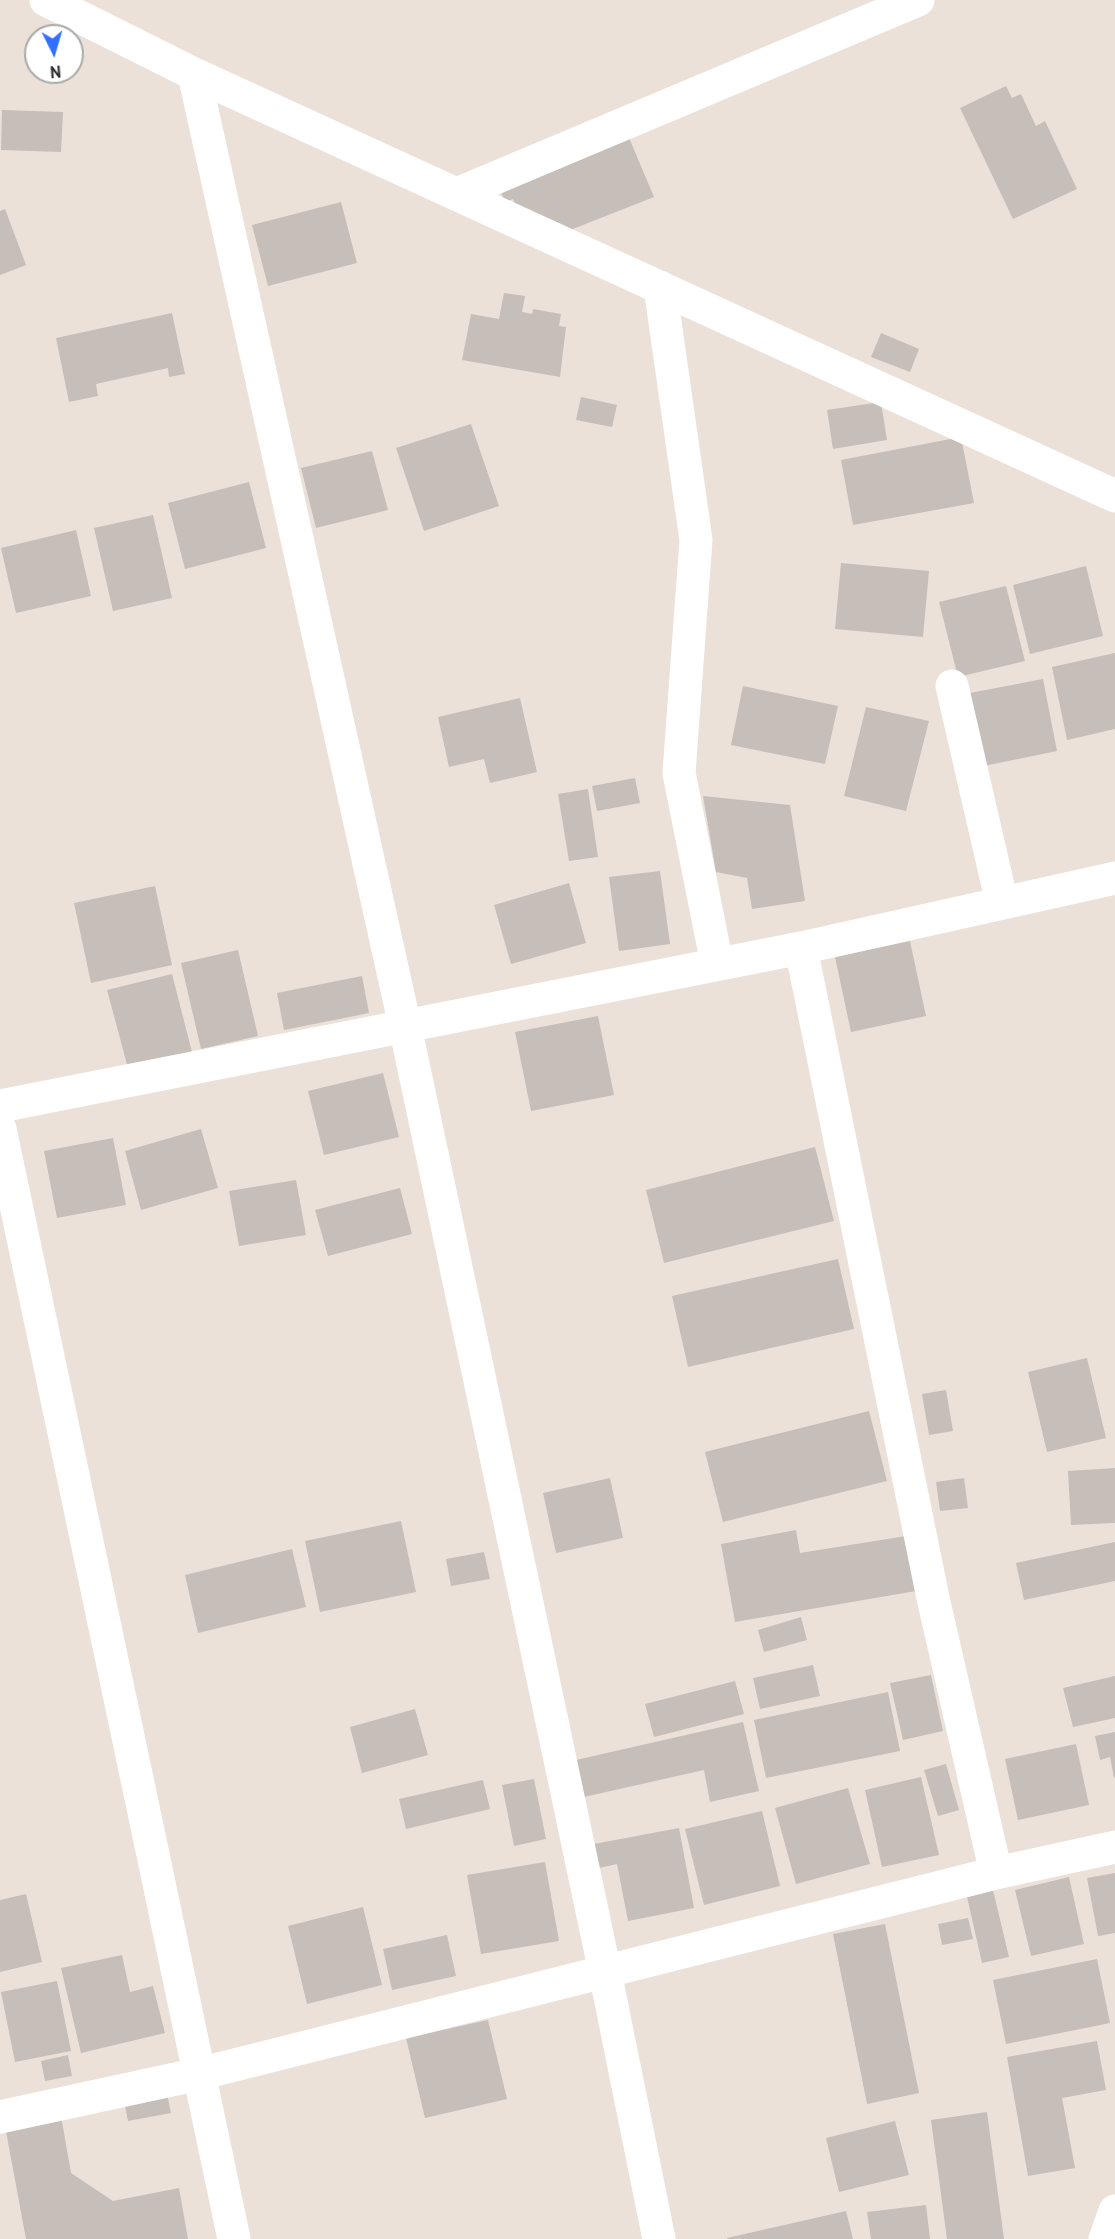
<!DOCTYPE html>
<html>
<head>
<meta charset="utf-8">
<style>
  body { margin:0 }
  #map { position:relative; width:1115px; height:2239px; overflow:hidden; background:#ece1d8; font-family:Overpass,sans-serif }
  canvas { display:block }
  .north { position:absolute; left:24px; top:24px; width:60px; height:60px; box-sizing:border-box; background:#fff; border:2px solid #a9a9a9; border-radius:50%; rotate:175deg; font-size:16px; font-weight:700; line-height:24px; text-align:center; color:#282828 }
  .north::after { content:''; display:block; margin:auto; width:21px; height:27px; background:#3270ff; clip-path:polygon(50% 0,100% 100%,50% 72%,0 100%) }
</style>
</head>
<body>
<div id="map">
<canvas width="1115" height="2239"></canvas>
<div class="north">N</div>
</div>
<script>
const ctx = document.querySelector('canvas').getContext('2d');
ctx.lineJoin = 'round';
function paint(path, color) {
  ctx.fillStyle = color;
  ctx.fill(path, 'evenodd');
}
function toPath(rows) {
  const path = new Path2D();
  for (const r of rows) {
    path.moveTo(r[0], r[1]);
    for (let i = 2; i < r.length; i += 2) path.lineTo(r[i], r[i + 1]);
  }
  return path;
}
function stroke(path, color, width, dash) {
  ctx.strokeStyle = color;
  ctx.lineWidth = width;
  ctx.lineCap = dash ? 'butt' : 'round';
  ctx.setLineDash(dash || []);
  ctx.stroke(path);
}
const building = toPath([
  [1006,86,1012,98,1021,94,1036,126,1045,121,1077,189,1013,219,960,108],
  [2,110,63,112,61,152,1,150],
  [627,133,654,197,555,236,548,218,536,223,531,210,519,215,513,199,505,202,498,185],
  [341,202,357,263,268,286,252,225],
  [5,209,26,265,0,275,0,211],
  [504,293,525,296,522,312,532,314,533,309,561,314,559,326,566,327,560,377,462,360,471,314,499,319],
  [172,313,185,374,169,377,168,368,96,384,98,396,69,402,56,338],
  [881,333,919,349,910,372,871,357],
  [581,397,617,405,612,427,576,420],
  [881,402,887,440,833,449,827,410],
  [471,424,499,506,424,531,396,448],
  [961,437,974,503,853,525,841,460],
  [372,451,388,510,316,528,301,468],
  [249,482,266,548,185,569,168,503],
  [153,515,172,598,113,611,94,528],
  [76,530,91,596,16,613,1,548],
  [841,563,929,571,923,637,835,629],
  [1086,566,1103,636,1030,654,1013,585],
  [1006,586,1025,661,958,677,939,602],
  [1115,653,1115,729,1067,740,1052,667],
  [1043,679,1057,751,984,766,970,693],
  [743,686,838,706,825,764,731,745],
  [520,698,537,772,490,783,484,759,449,767,438,717],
  [866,707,929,721,906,811,844,796],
  [635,778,640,803,597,811,592,786],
  [588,789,598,857,569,861,558,794],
  [703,796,790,805,805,901,752,909,747,878,716,872],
  [660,871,670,944,619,951,609,877],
  [569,883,586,943,511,964,494,905],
  [155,886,172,965,91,983,74,903],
  [910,941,926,1016,851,1032,835,957],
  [238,950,258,1036,201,1049,181,963],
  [172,974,192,1052,128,1068,107,990],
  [362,976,369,1013,284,1030,277,993],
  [598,1016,614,1095,531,1111,515,1032],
  [383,1073,399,1137,324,1155,308,1091],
  [201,1129,218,1188,141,1210,125,1151],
  [113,1138,126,1205,57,1218,44,1151],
  [815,1147,834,1221,664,1263,646,1190],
  [296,1180,306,1235,239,1246,229,1191],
  [400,1188,412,1234,328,1256,315,1210],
  [838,1259,854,1329,688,1367,672,1296],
  [1087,1358,1106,1438,1047,1452,1028,1372],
  [946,1390,953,1431,929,1435,922,1394],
  [869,1411,887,1481,723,1522,705,1452],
  [1115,1468,1115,1523,1071,1525,1068,1471],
  [610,1478,623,1538,556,1553,543,1493],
  [964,1478,968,1508,940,1511,936,1482],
  [401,1521,416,1592,320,1612,305,1541],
  [796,1530,800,1553,906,1536,916,1591,735,1622,721,1544],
  [1115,1542,1115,1581,1024,1600,1016,1563],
  [292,1549,306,1607,198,1633,185,1575],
  [484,1552,490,1579,451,1586,446,1559],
  [801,1617,807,1640,764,1652,758,1630],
  [813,1665,820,1696,760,1709,753,1678],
  [931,1675,943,1731,903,1740,890,1683],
  [1115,1676,1115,1718,1073,1727,1063,1688],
  [735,1681,744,1714,654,1737,645,1704],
  [888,1692,900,1751,766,1778,754,1720],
  [415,1709,428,1755,362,1773,350,1727],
  [743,1722,759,1791,710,1802,704,1770,584,1797,576,1760],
  [1115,1732,1115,1777,1114,1778,1110,1757,1100,1760,1095,1736],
  [1076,1744,1089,1805,1018,1820,1005,1759],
  [946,1764,959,1810,938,1816,924,1770],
  [921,1777,939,1855,882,1867,865,1790],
  [534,1779,546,1839,514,1846,502,1785],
  [483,1780,490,1809,406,1829,399,1799],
  [848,1788,870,1864,796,1884,775,1808],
  [762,1811,780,1886,704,1905,685,1829],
  [679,1828,694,1908,628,1921,617,1864,599,1868,594,1844],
  [545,1862,559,1941,481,1954,467,1875],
  [1115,1873,1115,1933,1098,1936,1087,1878],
  [1069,1877,1084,1944,1031,1956,1015,1890],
  [993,1890,1009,1957,982,1963,967,1897],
  [26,1894,42,1962,0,1972,0,1900],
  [363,1907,382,1985,307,2004,288,1926],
  [968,1918,973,1939,942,1945,938,1924],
  [885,1924,919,2093,867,2104,833,1934],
  [447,1935,456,1976,392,1990,383,1949],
  [122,1955,130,1992,153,1986,165,2033,81,2053,61,1968],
  [1097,1959,1110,2023,1006,2044,993,1980],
  [57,1981,71,2051,15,2062,1,1992],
  [488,2020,507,2099,425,2118,406,2038],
  [1097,2041,1106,2090,1062,2098,1075,2168,1028,2176,1007,2057],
  [68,2055,72,2076,45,2081,41,2061],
  [166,2089,171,2113,128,2121,123,2096],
  [987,2112,1004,2239,947,2239,931,2120],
  [61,2116,71,2173,113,2201,179,2188,188,2239,26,2239,5,2126],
  [895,2121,909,2175,839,2192,826,2138],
  [926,2205,930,2239,871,2239,867,2212],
  [846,2211,853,2239,727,2239,727,2238]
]);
const minor = toPath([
  [46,0,194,74,1115,496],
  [194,74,405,1026,605,1972,659,2239],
  [457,194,918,0],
  [660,287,696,540,679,773,717,964],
  [952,686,1002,903],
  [801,948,933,1598,996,1873],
  [0,1106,801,948,1115,878],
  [0,1129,234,2239],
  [0,2117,199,2074,996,1873,1115,1847],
  [1105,2239,1115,2211]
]);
paint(building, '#c6beb8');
stroke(minor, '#fff', 33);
</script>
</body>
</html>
